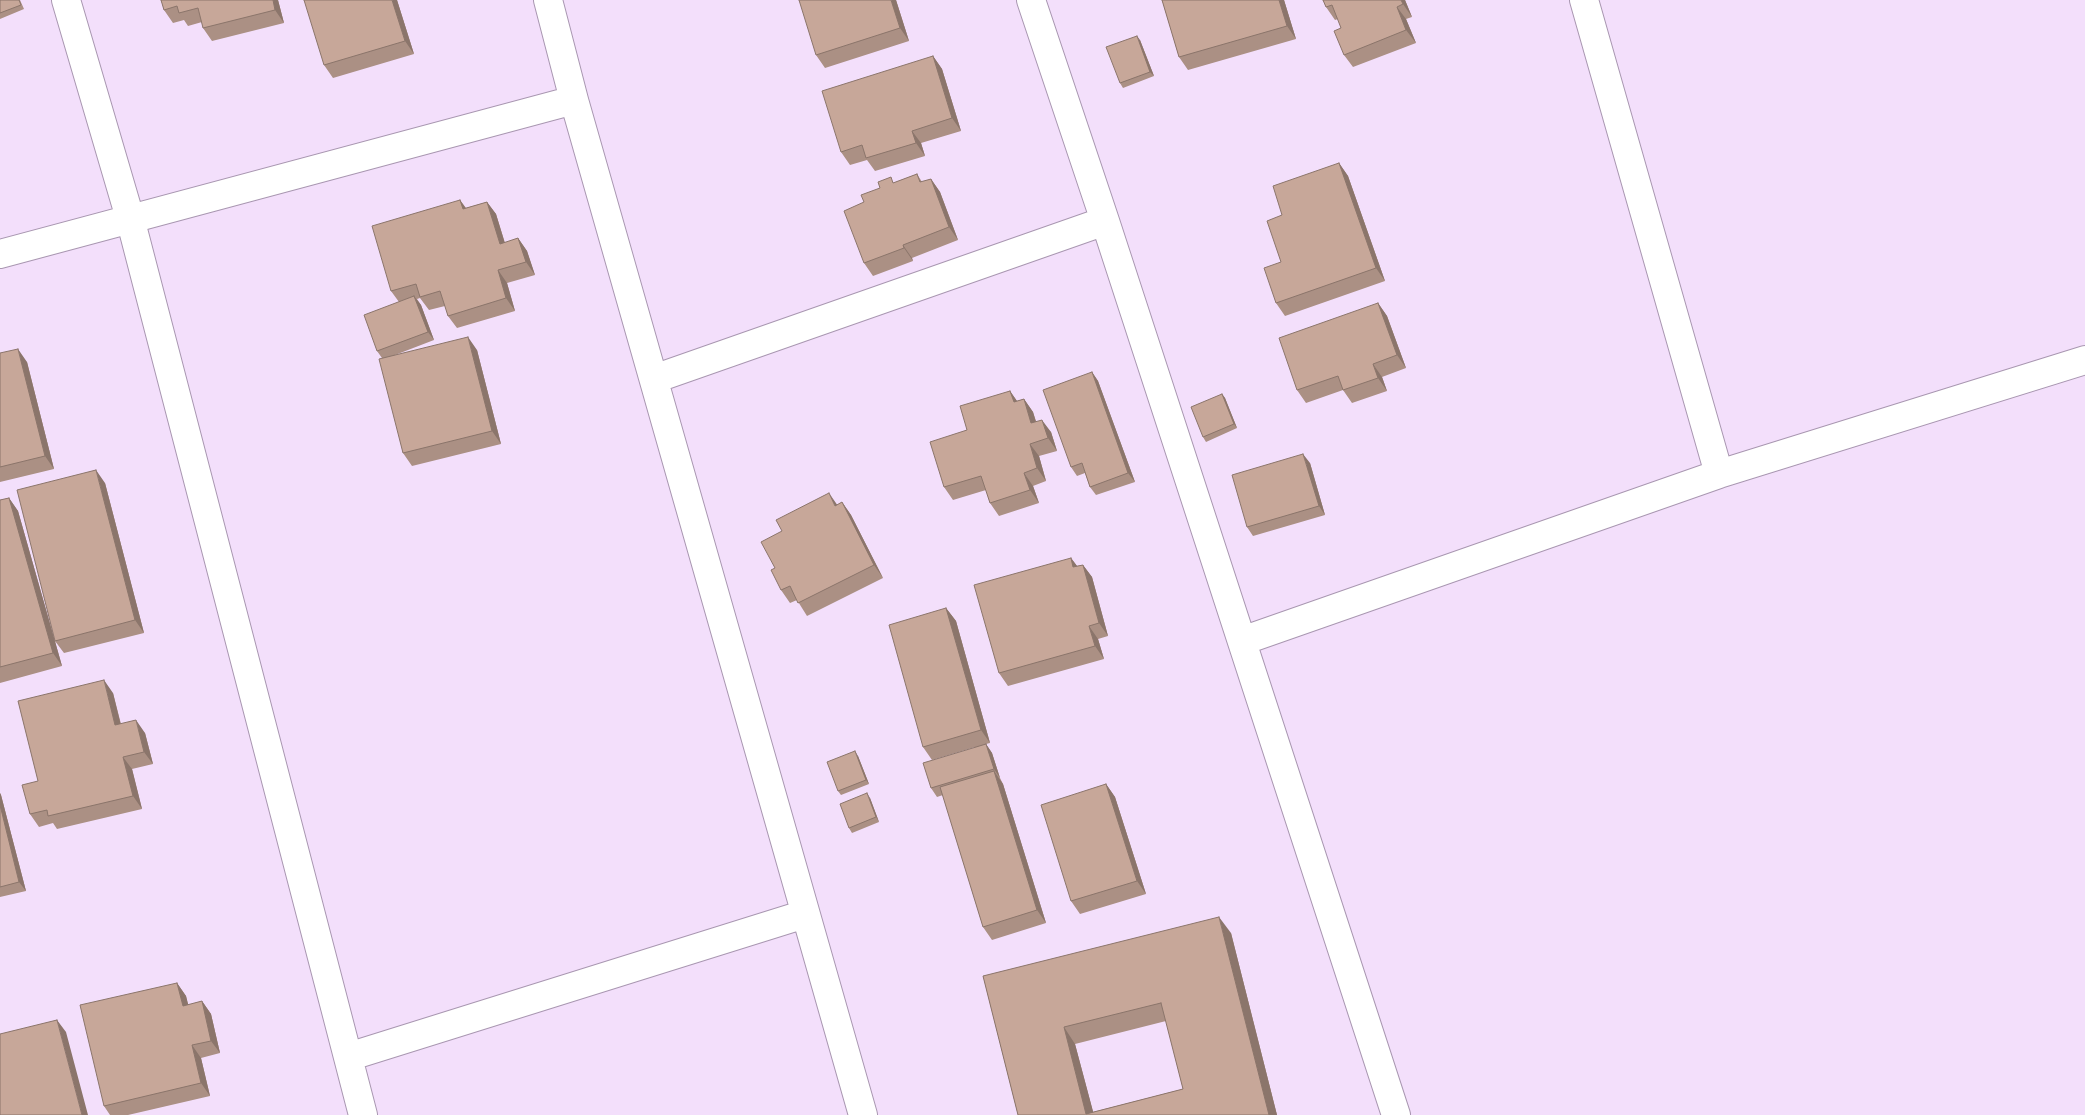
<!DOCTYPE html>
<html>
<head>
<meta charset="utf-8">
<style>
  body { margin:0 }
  canvas { display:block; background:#f3dffb }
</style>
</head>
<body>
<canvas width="2085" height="1115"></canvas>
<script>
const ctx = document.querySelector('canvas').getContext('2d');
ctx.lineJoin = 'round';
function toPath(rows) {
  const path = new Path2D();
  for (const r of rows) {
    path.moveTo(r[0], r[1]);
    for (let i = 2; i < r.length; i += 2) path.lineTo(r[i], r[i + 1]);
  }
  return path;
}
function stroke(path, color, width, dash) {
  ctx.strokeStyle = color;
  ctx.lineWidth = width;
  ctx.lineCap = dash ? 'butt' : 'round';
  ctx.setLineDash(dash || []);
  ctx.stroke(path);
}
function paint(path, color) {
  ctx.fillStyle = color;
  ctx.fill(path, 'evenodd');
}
const minor = toPath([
  [66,0,130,218,363,1115],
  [548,0,574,100,863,1115],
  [1031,0,1105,221,1396,1115],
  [1584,0,1719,474],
  [0,254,574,100],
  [654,379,1105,221],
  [1242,641,1719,474,2085,360],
  [348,1057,805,914]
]);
const wall = toPath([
  [0,0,20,0,24,9,0,19],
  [161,0,278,0,284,23,212,41,203,28,202,22,188,26,184,20,173,23,164,10],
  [397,0,414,54,333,78,324,65],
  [896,0,909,41,825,68,816,55],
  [1162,0,1284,0,1296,39,1188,70,1179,57],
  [1323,0,1405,0,1412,17,1406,19,1416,43,1353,67,1344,55,1341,28,1338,19,1335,20,1326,7],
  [1140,40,1154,76,1123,88,1120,83],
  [933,56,942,69,961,131,921,143,925,156,875,171,867,160,850,165,841,152],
  [1339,163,1348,176,1385,281,1285,316,1276,303,1281,262,1282,215],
  [917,174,922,182,931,179,940,192,958,240,912,258,913,261,873,276,864,263,880,188],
  [460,200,466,208,487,202,496,214,505,243,518,238,527,251,535,275,507,283,515,311,457,328,448,316,445,306,429,310,420,298,417,299,421,305,434,340,395,355,477,350,501,444,412,466,403,453,382,358,377,351,399,302,391,291],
  [1378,303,1387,316,1406,368,1382,377,1387,391,1352,403,1343,390,1306,403,1297,390],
  [0,353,27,362,54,469,0,482],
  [1092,372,1098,381,1135,482,1096,495,1090,487,1085,473,1077,476,1071,467],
  [1010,391,1017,401,1024,399,1033,412,1036,421,1051,432,1057,451,1039,456,1046,481,1033,486,1039,503,999,516,990,503,986,490,953,500,944,487,967,430],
  [1222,394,1225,398,1237,428,1206,442,1203,437],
  [1310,463,1325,515,1253,536,1247,527],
  [105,483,144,633,64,653,55,641],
  [9,498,18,511,62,666,0,683,0,500],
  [842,502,851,515,883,578,807,616,797,600,790,603,781,590,775,568,837,505],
  [1071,558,1077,566,1083,565,1092,577,1108,636,1098,639,1104,659,1008,686,999,673],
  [946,608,956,621,990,743,986,744,992,753,1000,778,1003,784,1046,923,992,940,983,927,943,795,937,797,931,788,975,747,932,760,923,747],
  [113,693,121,724,145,733,153,764,132,769,142,809,57,829,53,823,39,827,30,814,38,781],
  [858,756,869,784,841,795,838,791],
  [1106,784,1115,797,1146,894,1080,914,1071,901],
  [0,793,1,795,26,891,0,897],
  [870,798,879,822,852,833,849,828],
  [1231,933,1277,1115,1018,1115,983,976],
  [1166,1021,1183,1089,1093,1112,1075,1044],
  [177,983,186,996,188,1005,202,1001,211,1014,220,1053,201,1058,210,1096,128,1115,110,1115,104,1106]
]);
const shadedWall = toPath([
  [273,0,278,0,284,23,275,10],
  [392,0,397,0,414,54,405,41],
  [891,0,896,0,909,41,900,28],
  [1279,0,1284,0,1296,39,1287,26],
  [1401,0,1405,0,1412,17,1403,4],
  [1397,7,1406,19,1416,43,1406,30],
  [1137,36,1140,40,1154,76,1150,72],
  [933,56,942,69,961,131,952,118],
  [912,131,921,143,925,156,916,143],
  [1339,163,1348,176,1385,281,1376,268],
  [931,179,940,192,958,240,949,227],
  [460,200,469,213,463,209],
  [487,202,496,214,509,257,500,244],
  [518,238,527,251,535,275,526,262],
  [903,245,912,258,913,261,904,248],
  [498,270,507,283,515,311,506,298],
  [414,296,421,305,434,340,428,332],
  [1378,303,1387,316,1406,368,1397,355],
  [468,337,477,350,501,444,492,431],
  [18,349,27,362,54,469,45,456],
  [1373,364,1382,377,1387,391,1378,378],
  [1092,372,1098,381,1135,482,1128,473],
  [1010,391,1019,404,1014,402],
  [1222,394,1225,398,1237,428,1234,424],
  [1024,399,1033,412,1040,436,1031,423],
  [1042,420,1051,432,1057,451,1048,438],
  [1030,444,1039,456,1046,481,1037,468],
  [1303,454,1310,463,1325,515,1319,506],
  [96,470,105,483,144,633,135,620],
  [1024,473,1033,486,1039,503,1030,490],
  [829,493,838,506,835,506],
  [9,498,18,511,62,666,53,653],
  [842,502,851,515,883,578,874,565],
  [1071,558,1080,570,1073,567],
  [1083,565,1092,577,1108,636,1099,623],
  [946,608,956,621,990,743,981,730],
  [1089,626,1098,639,1104,659,1095,646],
  [104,680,113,693,124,738,115,725],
  [136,720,145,733,153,764,144,752],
  [986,744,992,753,1000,778,994,769],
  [855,751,858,756,869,784,866,780],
  [123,757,132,769,142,809,133,796],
  [994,771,1003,784,1046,923,1037,910],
  [1106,784,1115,797,1146,894,1137,881],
  [0,793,1,795,26,891,19,882,0,805],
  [867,793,870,798,879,822,876,817],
  [1219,917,1231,933,1277,1115,1269,1115],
  [177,983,186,996,192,1019,183,1006],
  [202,1001,211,1014,220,1053,211,1041],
  [57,1020,66,1032,88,1115,82,1115],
  [1064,1027,1075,1044,1094,1115,1086,1114],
  [192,1045,201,1058,210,1096,201,1083]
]);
const building = toPath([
  [0,0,19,0,21,5,0,13,0,0],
  [161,0,273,0,275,10,203,28,198,8,179,13,177,6,164,10,161,0],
  [304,0,392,0,405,41,324,65,304,0],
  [799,0,891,0,900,28,816,55,799,0],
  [1162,0,1279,0,1287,26,1179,57,1162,0],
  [1323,0,1401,0,1403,4,1397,7,1406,30,1344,55,1334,31,1341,28,1332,5,1326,7,1323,0],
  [1137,36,1150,72,1120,83,1106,47,1137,36],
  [933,56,952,118,912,131,916,143,866,158,862,145,841,152,822,91,933,56],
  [1339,163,1376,268,1276,303,1264,268,1281,262,1267,221,1282,215,1273,186,1339,163],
  [917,174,920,182,931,179,949,227,903,245,904,248,864,263,844,211,864,202,861,195,880,188,878,182,891,177,893,183,917,174],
  [460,200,463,209,487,202,500,244,518,238,526,262,498,270,506,298,448,316,440,291,420,297,416,284,391,291,372,226,460,200],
  [414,296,428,332,377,351,364,315,414,296],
  [1378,303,1397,355,1373,364,1378,378,1343,390,1338,376,1297,390,1279,338,1378,303],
  [468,337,492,431,403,453,379,359,468,337],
  [18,349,45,456,0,467,0,353,18,349],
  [1092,372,1128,473,1090,487,1082,463,1071,467,1043,390,1092,372],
  [1010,391,1014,402,1024,399,1031,423,1042,420,1048,438,1030,444,1037,468,1024,473,1030,490,990,503,981,476,944,487,930,442,967,430,960,406,1010,391],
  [1222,394,1234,424,1203,437,1191,407,1222,394],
  [1303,454,1319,506,1247,527,1232,475,1303,454],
  [96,470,135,620,55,641,17,490,96,470],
  [829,493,835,506,842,502,874,565,798,603,790,586,781,590,771,570,775,568,761,542,782,531,776,520,829,493],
  [9,498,53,653,0,667,0,500,9,498],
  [1071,558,1073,567,1083,565,1099,623,1089,626,1095,646,999,673,974,585,1071,558],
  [946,608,981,730,923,747,889,625,946,608],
  [104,680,115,725,136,720,144,752,123,757,133,796,48,816,47,810,30,814,22,785,38,781,18,701,104,680],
  [986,744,994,769,931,788,923,763,986,744],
  [855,751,866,780,838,791,827,762,855,751],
  [994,771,1037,910,983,927,940,787,994,771],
  [1106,784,1137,881,1071,901,1041,805,1106,784],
  [867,793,876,817,849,828,840,804,867,793],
  [0,805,19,882,0,887,0,805],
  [1219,917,1269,1115,1018,1115,983,976,1219,917],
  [1161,1003,1183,1089,1086,1114,1064,1027,1161,1003],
  [177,983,183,1006,202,1001,211,1041,192,1045,201,1083,104,1106,80,1005,177,983],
  [57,1020,82,1115,0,1115,0,1034,57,1020]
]);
stroke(minor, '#a997b1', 30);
stroke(minor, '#fff', 28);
paint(wall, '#ab9084');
paint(shadedWall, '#8b756b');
paint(building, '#c7a799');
stroke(building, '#8b756b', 1);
</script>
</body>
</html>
